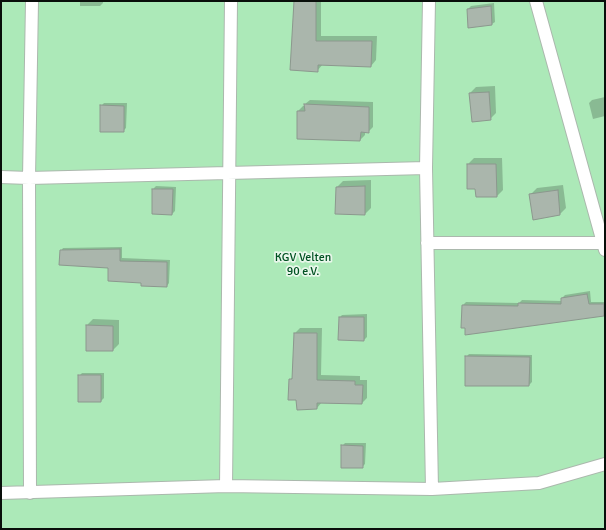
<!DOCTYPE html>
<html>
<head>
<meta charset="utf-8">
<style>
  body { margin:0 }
  #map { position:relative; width:606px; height:530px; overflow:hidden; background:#e9f7eb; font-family:Signika,sans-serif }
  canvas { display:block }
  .frame { position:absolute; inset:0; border:2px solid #090e0a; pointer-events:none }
</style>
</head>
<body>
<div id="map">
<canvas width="606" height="530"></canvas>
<div class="frame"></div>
</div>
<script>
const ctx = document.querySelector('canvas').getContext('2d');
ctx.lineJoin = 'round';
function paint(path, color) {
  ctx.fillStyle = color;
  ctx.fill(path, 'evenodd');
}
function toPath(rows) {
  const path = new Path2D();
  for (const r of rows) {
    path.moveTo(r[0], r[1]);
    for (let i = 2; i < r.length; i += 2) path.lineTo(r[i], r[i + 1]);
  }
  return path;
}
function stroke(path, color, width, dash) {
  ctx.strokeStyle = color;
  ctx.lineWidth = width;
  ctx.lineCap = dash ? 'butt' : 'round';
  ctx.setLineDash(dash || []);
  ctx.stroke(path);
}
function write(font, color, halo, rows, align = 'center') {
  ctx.font = font + ' Signika,sans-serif';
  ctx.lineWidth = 3.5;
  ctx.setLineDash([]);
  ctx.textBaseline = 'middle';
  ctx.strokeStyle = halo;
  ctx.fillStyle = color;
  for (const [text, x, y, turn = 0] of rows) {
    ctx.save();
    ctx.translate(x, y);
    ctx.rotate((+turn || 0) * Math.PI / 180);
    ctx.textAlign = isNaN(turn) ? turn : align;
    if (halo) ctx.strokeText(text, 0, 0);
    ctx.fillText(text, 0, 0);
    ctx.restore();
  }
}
const green = toPath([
  [1,1,605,1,605,529,1,529]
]);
const shadow = toPath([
  [80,1,103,1,103,3,100,6,80,6],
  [294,1,321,1,321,36,377,36,376,60,371,66,323,64,317,71,291,69],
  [494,3,495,22,492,24,468,9,471,6],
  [495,86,496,113,490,119,470,93,476,87],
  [605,97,605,116,593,119,589,103,592,100],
  [310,100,373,102,373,127,368,132,365,132,365,135,360,140,298,111,303,106,306,106,305,104],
  [104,103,127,103,126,128,123,131,101,106],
  [474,158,502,158,503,190,497,196,468,164],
  [371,180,371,208,365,214,337,187,343,181],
  [563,185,566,208,560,214,534,219,531,194,537,188],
  [156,186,176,187,175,211,172,214,153,189],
  [122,247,122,258,170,260,169,283,167,286,142,282,109,268,61,251,63,248],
  [590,291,591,302,605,302,604,315,463,305,466,302,519,303,522,300,562,301,562,298,565,295],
  [367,314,367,337,364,340,340,317,342,315],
  [93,319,119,320,119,344,113,350,87,350,87,325],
  [300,328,322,328,321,375,360,376,360,380,367,380,367,398,362,403,322,402,317,408,297,399,290,380,293,377,295,333],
  [469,354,532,355,532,382,529,385,466,357],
  [82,373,104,373,104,398,101,401,79,376],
  [345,443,366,443,365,464,362,467,342,446]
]);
const building = toPath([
  [294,1,316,1,316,41,372,41,371,67,318,65,318,72,290,70,294,1],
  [491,6,492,25,468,28,467,9,491,6],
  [489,92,491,120,472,122,469,93,489,92],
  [304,104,369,107,369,133,361,132,360,141,297,139,297,111,305,111,304,104],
  [100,105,124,106,124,132,100,132,100,105],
  [467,164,496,164,497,197,476,197,475,189,467,189,467,164],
  [365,186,365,215,335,214,336,187,365,186],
  [152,189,173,189,172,215,152,214,152,189],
  [558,190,560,215,533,220,529,194,558,190],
  [120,249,120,261,167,262,167,287,141,286,141,283,108,281,108,268,59,265,60,250,120,249],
  [587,294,589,304,604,304,604,316,465,335,465,328,461,328,462,305,518,306,518,303,561,304,561,298,587,294],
  [339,317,364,317,364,341,338,340,339,317],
  [86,325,113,326,113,351,86,351,86,325],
  [294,333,317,333,317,380,355,381,355,385,363,385,362,404,317,403,317,409,297,410,296,400,288,400,289,379,292,379,294,333],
  [465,356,530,357,529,386,465,386,465,356],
  [78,375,101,375,101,402,78,402,78,375],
  [341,445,363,446,363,468,341,468,341,445]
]);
const service = toPath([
  [429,1,426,168,432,489],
  [536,1,605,250],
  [1,177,29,178,426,168],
  [427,243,603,243],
  [226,486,231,1],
  [1,493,226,486,432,489,539,483,605,464],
  [30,493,29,178,32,1]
]);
const parkNames = [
  ["KGV Velten",303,258],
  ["90 e.V.",303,272]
];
paint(green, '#ace9b8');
paint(shadow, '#0003');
paint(building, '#aab6ac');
stroke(building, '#8c988e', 1);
stroke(service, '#abb8ad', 14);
stroke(service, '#fff', 12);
write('12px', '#005122', '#e9f7eb', parkNames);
</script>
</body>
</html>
